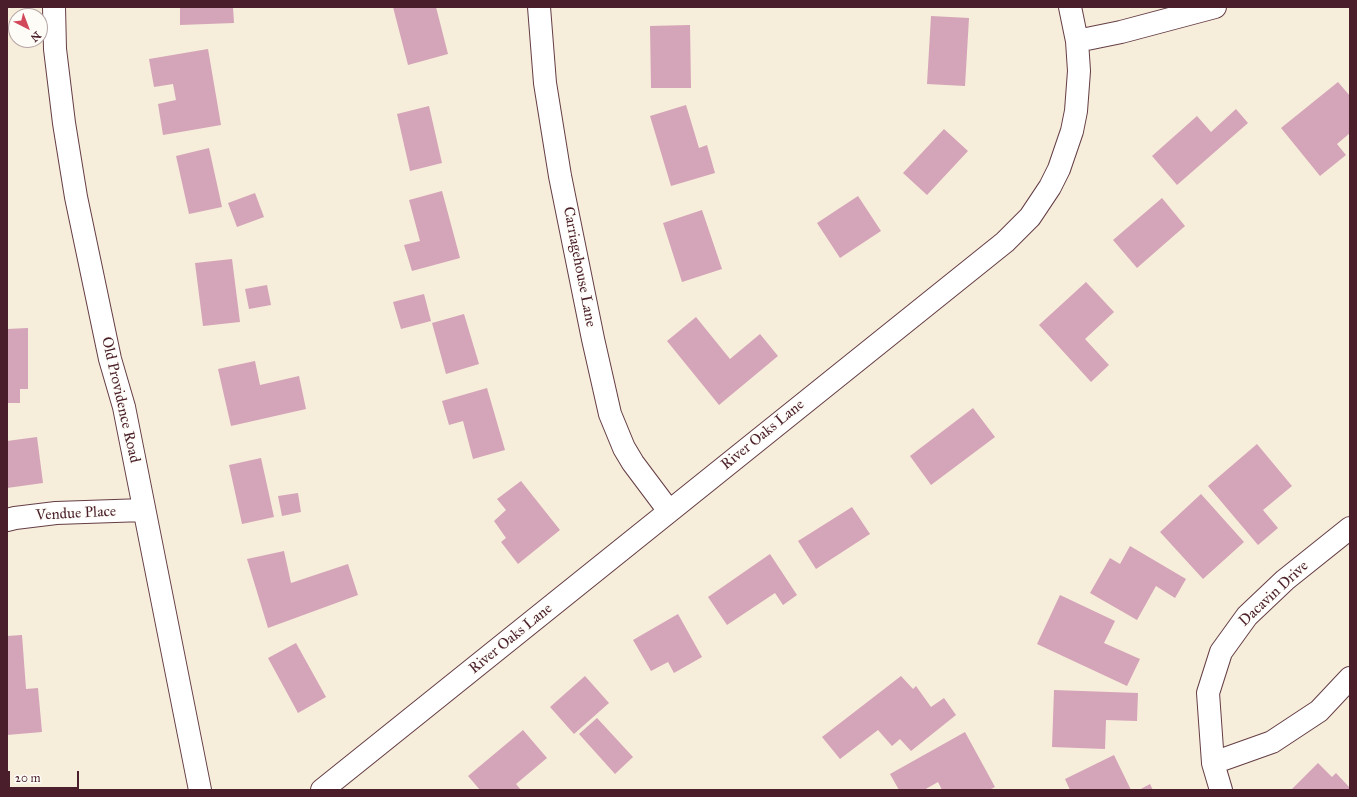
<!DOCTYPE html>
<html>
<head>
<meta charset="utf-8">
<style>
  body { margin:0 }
  #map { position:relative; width:1357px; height:797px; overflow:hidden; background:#f7eddb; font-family:"IM FELL Great Primer",serif }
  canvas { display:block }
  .frame { position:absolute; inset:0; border:8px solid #4a1f2b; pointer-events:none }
  .north { position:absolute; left:8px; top:8px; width:40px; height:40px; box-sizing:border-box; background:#fdfcf7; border:1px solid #b5a4a5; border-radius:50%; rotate:138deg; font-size:11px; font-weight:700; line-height:16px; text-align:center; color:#4a1f2b }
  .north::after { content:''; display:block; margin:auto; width:14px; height:18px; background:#d1495b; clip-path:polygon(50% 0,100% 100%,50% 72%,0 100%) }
  .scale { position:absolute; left:8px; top:771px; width:71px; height:18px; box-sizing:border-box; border:2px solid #4a1f2b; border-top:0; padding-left:5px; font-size:12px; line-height:14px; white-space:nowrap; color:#4a1f2b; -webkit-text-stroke:3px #fdfcf7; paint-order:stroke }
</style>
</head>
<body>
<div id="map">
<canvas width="1357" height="797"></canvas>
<div class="frame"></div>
<div class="north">N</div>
<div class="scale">20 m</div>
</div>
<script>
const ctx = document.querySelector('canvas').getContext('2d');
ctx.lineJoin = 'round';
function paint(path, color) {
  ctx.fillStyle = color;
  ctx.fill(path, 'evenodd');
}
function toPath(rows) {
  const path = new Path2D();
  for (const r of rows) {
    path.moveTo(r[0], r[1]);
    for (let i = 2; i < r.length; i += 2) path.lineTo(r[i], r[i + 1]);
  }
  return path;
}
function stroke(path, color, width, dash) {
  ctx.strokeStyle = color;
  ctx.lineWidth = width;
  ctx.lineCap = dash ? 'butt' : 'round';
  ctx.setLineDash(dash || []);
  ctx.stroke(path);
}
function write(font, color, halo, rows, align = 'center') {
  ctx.font = font + ' "IM FELL Great Primer",serif';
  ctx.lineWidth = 3;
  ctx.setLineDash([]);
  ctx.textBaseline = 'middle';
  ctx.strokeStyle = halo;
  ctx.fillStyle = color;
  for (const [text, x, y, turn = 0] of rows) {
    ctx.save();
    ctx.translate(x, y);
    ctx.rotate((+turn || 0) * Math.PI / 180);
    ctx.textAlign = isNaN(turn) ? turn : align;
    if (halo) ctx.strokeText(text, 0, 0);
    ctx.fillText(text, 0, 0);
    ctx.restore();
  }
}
const building = toPath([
  [180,7,233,7,234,23,180,25],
  [393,7,436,7,448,54,408,65],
  [931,16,969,18,965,86,927,84],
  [690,25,691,88,651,88,650,26],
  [208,49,221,125,163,135,158,104,176,100,173,84,154,87,149,59],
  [1338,82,1350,96,1350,133,1337,144,1346,155,1320,176,1281,128],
  [686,105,699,148,707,145,715,173,671,186,650,116],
  [429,106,442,163,410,171,397,114],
  [1236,109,1248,123,1177,185,1152,156,1197,116,1211,132],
  [944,129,968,151,927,195,903,173],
  [209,148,222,207,189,214,176,156],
  [442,191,460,258,412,271,404,245,420,241,409,200],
  [255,193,264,217,237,227,228,203],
  [858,196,881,231,840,258,817,223],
  [1162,198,1185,226,1137,268,1113,240],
  [702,210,722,269,682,282,663,223],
  [232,259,240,322,203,326,195,263],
  [1086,282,1114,312,1085,339,1109,365,1091,382,1039,325],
  [267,285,271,305,249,309,245,289],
  [424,294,431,321,401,329,393,302],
  [464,314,479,364,446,374,432,323],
  [696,317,730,359,760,334,778,356,719,405,667,341],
  [28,328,28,389,20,389,20,403,7,403,7,329],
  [255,361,260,385,299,376,306,409,231,426,218,369],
  [487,388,505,450,473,459,463,421,449,425,442,401],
  [973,408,995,437,931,485,910,456],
  [37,437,43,483,7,488,7,441],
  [1257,444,1292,486,1263,510,1278,528,1258,545,1208,486],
  [261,458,274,517,242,524,229,465],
  [521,481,560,530,518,564,501,542,506,538,494,521,506,510,497,499],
  [298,493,301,512,282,516,278,496],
  [1201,494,1244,542,1203,579,1160,532],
  [852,507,870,534,816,569,798,541],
  [1130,546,1186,579,1175,598,1156,586,1137,620,1090,593,1110,558,1120,564],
  [284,551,291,583,348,564,358,595,268,628,247,559],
  [770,554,797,595,783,605,775,593,727,625,708,597],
  [1060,595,1115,621,1104,643,1140,659,1127,686,1037,644],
  [678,614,702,657,674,673,668,662,651,671,633,640],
  [22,635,26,689,38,688,42,732,7,735,7,636],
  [296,643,326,697,298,713,268,658],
  [585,676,609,703,574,734,550,707],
  [901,676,913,689,916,686,931,707,944,698,956,715,911,751,900,739,892,746,878,730,840,759,822,737],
  [1054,690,1138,693,1137,721,1106,720,1105,749,1052,747],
  [597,718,633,757,615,774,579,734],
  [523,730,547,758,516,784,521,790,480,790,468,776],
  [965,732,995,787,989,790,942,790,938,782,924,790,899,790,890,774],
  [1114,755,1131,790,1070,790,1065,779],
  [1318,763,1332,777,1336,773,1350,788,1350,790,1291,790],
  [1150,784,1153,790,1139,790]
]);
const minor = toPath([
  [54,7,55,49,64,123,76,197,110,359,124,407,200,790],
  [539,7,545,83,560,176,593,339,610,414,624,448,633,463,669,511],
  [1077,41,1121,32,1215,7],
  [7,520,15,518,56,513,144,510],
  [1213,763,1272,742,1319,711,1350,678],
  [322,790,1005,242,1030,217,1050,187,1059,169,1072,131,1076,111,1079,71,1077,41,1070,7],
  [1221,790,1213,763,1208,693,1221,652,1247,616,1285,580,1350,528]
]);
const streetNames = [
  ["Carriagehouse Lane",579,267,79],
  ["Old Providence Road",120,400,77],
  ["River Oaks Lane",763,435,-39],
  ["Vendue Place",76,514,-3],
  ["Dacavin Drive",1274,594,-43],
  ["River Oaks Lane",511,639,-39]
];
paint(building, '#d4a4b8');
stroke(minor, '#643e45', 24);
stroke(minor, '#fff', 22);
write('15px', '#4a1f2b', '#fdfcf7', streetNames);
</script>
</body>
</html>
